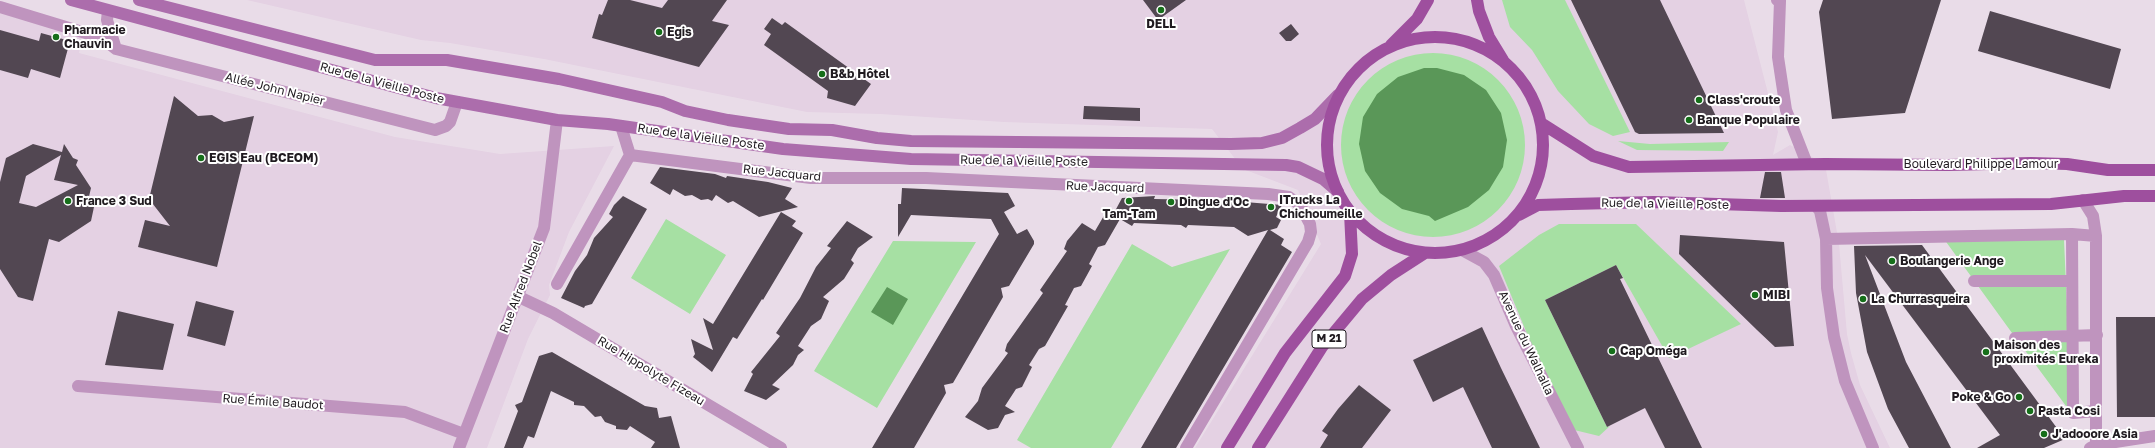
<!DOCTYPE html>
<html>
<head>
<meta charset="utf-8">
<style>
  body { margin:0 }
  canvas { display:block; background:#e9dce8 }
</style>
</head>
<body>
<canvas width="2155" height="448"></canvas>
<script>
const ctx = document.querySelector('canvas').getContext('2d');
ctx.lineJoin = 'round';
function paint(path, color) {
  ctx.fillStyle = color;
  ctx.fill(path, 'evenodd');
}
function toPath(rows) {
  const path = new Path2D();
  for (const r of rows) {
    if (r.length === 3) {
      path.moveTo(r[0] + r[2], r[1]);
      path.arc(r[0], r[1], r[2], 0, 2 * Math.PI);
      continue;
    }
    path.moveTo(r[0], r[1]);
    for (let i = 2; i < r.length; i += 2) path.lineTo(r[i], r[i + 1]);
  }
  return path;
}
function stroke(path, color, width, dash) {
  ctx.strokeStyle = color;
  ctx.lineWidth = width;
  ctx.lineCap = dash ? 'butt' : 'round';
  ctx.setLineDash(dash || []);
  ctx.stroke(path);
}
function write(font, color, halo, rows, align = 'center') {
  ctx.font = font + ' "Golos Text",sans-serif';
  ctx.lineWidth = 4;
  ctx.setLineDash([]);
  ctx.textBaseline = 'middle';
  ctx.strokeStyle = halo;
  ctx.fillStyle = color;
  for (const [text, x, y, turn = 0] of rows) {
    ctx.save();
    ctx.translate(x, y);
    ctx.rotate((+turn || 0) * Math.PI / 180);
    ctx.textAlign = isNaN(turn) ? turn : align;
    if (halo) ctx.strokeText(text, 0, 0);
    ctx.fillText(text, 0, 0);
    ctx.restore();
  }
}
const built = toPath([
  [247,0,1744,0,1778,132,1773,155,1790,145,1825,164,1839,244,1847,334,1851,353,1860,385,1890,448,1195,448,1321,244,1298,190,1243,169,1212,129,1004,122,880,114,807,112,544,59,450,43,421,40],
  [0,11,82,38,79,53,395,137,500,154,614,146,569,232,549,285,550,295,528,339,487,448,0,448]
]);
const green = toPath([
  [1502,0,1565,0,1630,132,1613,136,1589,124,1558,91,1532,50,1510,27],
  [1433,145,92],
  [1618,141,1650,144,1729,142,1723,151,1637,150],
  [666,219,726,255,690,314,631,278],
  [1559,224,1636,224,1741,324,1669,358,1616,265,1545,300,1607,427,1610,426,1599,436,1566,428,1499,266,1539,235],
  [1944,239,2064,240,2068,330,2012,333],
  [893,241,976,242,877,408,814,371],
  [1132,244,1172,267,1230,249,1111,448,1031,448,1017,440],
  [2070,340,2071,405,2066,406,2018,341]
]);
const water = toPath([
  [1424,68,1437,68,1464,75,1486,90,1501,113,1507,140,1503,167,1489,190,1468,207,1435,221,1429,216,1402,209,1380,193,1365,171,1359,144,1363,117,1377,94,1398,77],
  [887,287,908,299,893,325,871,312]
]);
const building = toPath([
  [608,0,630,0,662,8,668,0,727,0,712,21,729,25,699,67,592,38,599,14,602,15],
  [1143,0,1186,0,1158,20],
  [1571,0,1660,0,1724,133,1639,134,1635,132],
  [1823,0,1941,0,1905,113,1832,119,1819,12],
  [1990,11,2121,49,2110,89,1978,51],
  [772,18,782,25,785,22,871,84,855,106,827,98,828,91,764,45,771,34,764,29],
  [1291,24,1299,34,1291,41,1286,41,1279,33],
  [0,30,39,41,41,33,70,41,60,78,31,69,28,78,0,70],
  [174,96,198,116,212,115,224,122,254,116,217,267,138,247,145,220,170,226,149,199],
  [1084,106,1140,108,1140,121,1083,119],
  [33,144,62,152,64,144,73,158,78,160,76,165,91,188,87,205,94,207,91,221,59,242,49,239,33,301,18,297,0,269,0,182,6,158],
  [61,155,54,180,78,185,36,207,19,203,26,176],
  [660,167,715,174,726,178,727,176,768,182,792,188,785,199,798,207,759,217,733,201,728,203,716,195,712,201,708,199,701,200,692,195,685,196,673,189,670,195,650,183],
  [1765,172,1781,172,1785,198,1760,198],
  [902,188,1008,193,1015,206,1004,212,1017,234,1027,229,1034,241,1034,244,1009,286,1001,288,1003,297,953,383,944,385,946,393,914,448,872,448,999,234,991,219,911,215,898,237,898,204,901,204],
  [623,196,647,209,592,304,585,306,584,308,561,298,575,271,587,255,594,238,613,217,609,214,614,205],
  [1155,196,1154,199,1208,200,1204,205,1232,201,1282,205,1276,217,1281,220,1277,228,1270,230,1284,239,1281,245,1292,252,1176,448,1141,448,1268,230,1248,236,1234,227,1188,225,1186,228,1181,225,1134,223,1132,226,1120,219,1105,245,1098,247,1089,264,1092,266,1081,286,1074,288,1065,305,1068,306,1045,346,1039,349,1029,365,1032,367,1022,387,1016,389,1005,406,1015,412,1005,415,998,428,988,430,965,417,978,401,982,388,1008,353,1005,351,1007,344,1043,293,1040,290,1067,251,1064,249,1067,241,1082,223,1095,231,1109,207,1115,211,1122,198],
  [781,212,796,221,792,226,803,233,763,300,762,299,737,339,733,337,712,372,693,357,695,354,691,339,713,350,703,318,713,324],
  [847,221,873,237,858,248,851,260,854,263,844,279,823,297,829,301,821,319,811,326,798,346,804,350,798,355,793,365,772,385,780,389,766,400,744,391,753,374,751,372,780,336,776,333,800,298,816,267,831,248,827,246],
  [1680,235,1784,242,1794,346,1775,347,1757,330,1679,254],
  [1922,245,2065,439,2044,448,1977,448,2000,435,1865,255,1906,362,1951,448,1909,448,1888,409,1867,352,1856,293,1854,246],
  [1616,265,1623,278,1620,279,1702,448,1665,448,1645,408,1607,427,1545,300],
  [196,301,234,311,225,346,187,336],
  [118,311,174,324,163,370,105,365],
  [2116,317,2155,317,2155,417,2117,417],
  [1482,327,1501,368,1540,448,1492,448,1463,387,1433,402,1413,360],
  [552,352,645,406,657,408,659,418,671,416,680,448,651,448,655,442,630,426,627,430,616,429,616,426,605,422,601,416,595,417,584,406,574,405,574,402,551,391,534,438,528,436,523,448,504,448,518,411,515,405,522,402,539,356],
  [1359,385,1391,410,1362,448,1320,448,1328,435,1322,431,1338,409]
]);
const street = toPath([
  [1777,0,1780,1,1778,57,1786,110,1807,164],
  [0,7,102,38,116,49,435,130,446,126,450,122,457,102],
  [108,11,107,20,116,49],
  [621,126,630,155,811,178,926,178,1268,194,1289,197,1300,205,1310,224,1311,232,1308,242,1186,448],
  [2083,200,2093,216,2096,236,2096,445,2098,448],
  [1816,206,1820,211,1826,239,1827,288,1834,337,1845,381,1873,448],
  [2072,234,2073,413,2096,411],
  [1826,239,2072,234,2096,236],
  [1462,250,1484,262,1494,275,1516,326,1578,448],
  [1974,281,2072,281],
  [557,284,630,155],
  [519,297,553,313,781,448],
  [2015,338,2097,335],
  [78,386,405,412,464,434],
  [459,448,544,228,557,120],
  [2090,448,2096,445,2155,436]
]);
const secondary = toPath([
  [71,0,436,98,557,120,608,124,783,149,911,159,1286,165,1298,167,1323,179,1338,192],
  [139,0,375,60,447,60,559,79,662,102,685,111,728,120,789,129,832,130,877,138,911,141,1231,144,1262,143,1282,138,1300,128,1315,119,1338,95]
]);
const primary = toPath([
  [1477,0,1479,11,1489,37,1503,60],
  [1435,145,108],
  [1391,45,1417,19,1428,0],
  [1541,123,1593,156,1629,167,1825,164,1948,165,2031,163,2067,164,2108,170,2155,170],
  [1519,215,1538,205,1571,204,1654,202,1781,206,2051,204,2124,196,2155,196],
  [1227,448,1285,353,1345,276,1352,254,1350,213],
  [1258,448,1322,347,1362,299,1391,275,1425,253]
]);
const markers = [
  [1161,10,4,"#166f1a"],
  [659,32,4,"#166f1a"],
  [56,37,4,"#166f1a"],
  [822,74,4,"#166f1a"],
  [1699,100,4,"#166f1a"],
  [1689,120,4,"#166f1a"],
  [201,158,4,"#166f1a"],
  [68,201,4,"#166f1a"],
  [1129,201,4,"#166f1a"],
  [1171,202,4,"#166f1a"],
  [1271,207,4,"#166f1a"],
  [1892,261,4,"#166f1a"],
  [1755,295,4,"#166f1a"],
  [1863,299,4,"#166f1a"],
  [1612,351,4,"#166f1a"],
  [1986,352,4,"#166f1a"],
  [2019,397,4,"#166f1a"],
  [2030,411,4,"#166f1a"],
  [2044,434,4,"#166f1a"]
];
const shields = [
  [1329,339,34]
];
const shieldNames = [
  ["M 21",1329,339]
];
const poiNames = [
  ["DELL",1161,24,"center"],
  ["Pharmacie",64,30],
  ["Chauvin",64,44],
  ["Egis",667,32],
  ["B&b Hôtel",830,74],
  ["Class'croute",1707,100],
  ["Banque Populaire",1697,120],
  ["EGIS Eau (BCEOM)",209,158],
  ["ITrucks La",1279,200],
  ["Chichoumeille",1279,214],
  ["France 3 Sud",76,201],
  ["Dingue d'Oc",1179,202],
  ["Tam-Tam",1129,214,"center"],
  ["Boulangerie Ange",1900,261],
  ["MIBI",1763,295],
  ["La Churrasqueira",1871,299],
  ["Maison des",1994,345],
  ["proximités Eureka",1994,359],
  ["Cap Oméga",1620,351],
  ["Poke & Go",2011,397,"right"],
  ["Pasta Cosi",2038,411],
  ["J'adooore Asia",2052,434]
];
const streetNames = [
  ["Rue de la Vieille Poste",382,83,15],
  ["Allée John Napier",275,89,14],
  ["Rue de la Vieille Poste",701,137,8],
  ["Rue de la Vieille Poste",1024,161,1],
  ["Boulevard Philippe Lamour",1981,164],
  ["Rue Jacquard",782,173,6],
  ["Rue Jacquard",1105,187,2],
  ["Rue de la Vieille Poste",1665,204,1],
  ["Rue Alfred Nobel",521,287,-69],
  ["Avenue du Walhalla",1526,343,65],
  ["Rue Hippolyte Fizeau",651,371,31],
  ["Rue Émile Baudot",273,402,4]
];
paint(built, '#e4d1e3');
paint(green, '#a6e0a3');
paint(water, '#5a9758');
paint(building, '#524752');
stroke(street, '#bf94be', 12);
stroke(secondary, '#ac6dac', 12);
stroke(primary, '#9e4f9e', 12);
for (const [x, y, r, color] of markers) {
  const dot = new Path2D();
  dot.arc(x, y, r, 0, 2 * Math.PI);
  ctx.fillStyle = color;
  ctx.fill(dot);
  stroke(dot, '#fff', 1.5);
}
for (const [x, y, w] of shields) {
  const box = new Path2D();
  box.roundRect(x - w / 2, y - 9, w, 18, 3);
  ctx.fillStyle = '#fff';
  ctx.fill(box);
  stroke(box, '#201b20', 1);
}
write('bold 11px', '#201b20', null, shieldNames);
write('bold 12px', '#201b20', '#fff', poiNames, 'left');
write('12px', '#201b20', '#fff', streetNames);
</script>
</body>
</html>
